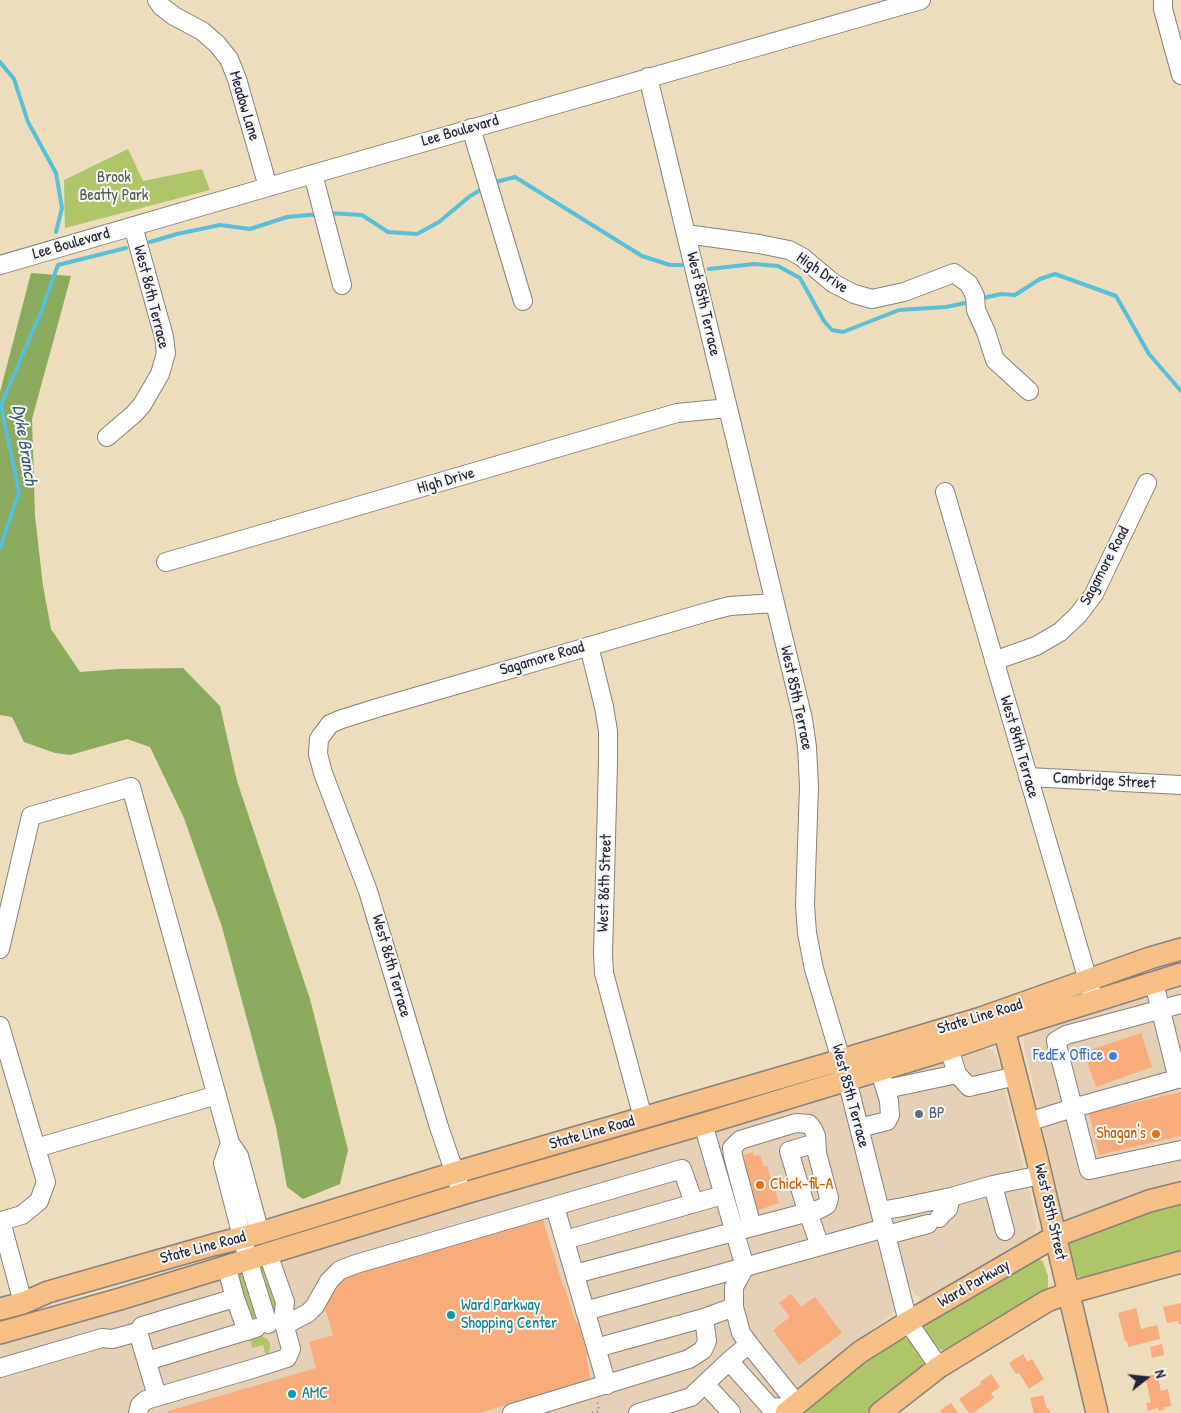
<!DOCTYPE html>
<html>
<head>
<meta charset="utf-8">
<style>
  body { margin:0 }
  #map { position:relative; width:1181px; height:1413px; overflow:hidden; background:#edddbc; font-family:"Patrick Hand",sans-serif }
  canvas { display:block }
  .north { position:absolute; left:1121px; top:1353px; width:50px; height:50px; -webkit-text-stroke:4px #f6f6f2; paint-order:stroke; rotate:74deg; font-size:14px; font-weight:700; line-height:20px; text-align:center; color:#22223b }
  .north::after { content:''; display:block; margin:auto; width:18px; height:22px; background:#22223b; clip-path:polygon(50% 0,100% 100%,50% 72%,0 100%) }
</style>
</head>
<body>
<div id="map">
<canvas width="1181" height="1413"></canvas>
<div class="north">N</div>
</div>
<script>
const ctx = document.querySelector('canvas').getContext('2d');
ctx.lineJoin = 'round';
function paint(path, color) {
  ctx.fillStyle = color;
  ctx.fill(path, 'evenodd');
}
function toPath(rows) {
  const path = new Path2D();
  for (const r of rows) {
    path.moveTo(r[0], r[1]);
    for (let i = 2; i < r.length; i += 2) path.lineTo(r[i], r[i + 1]);
  }
  return path;
}
function stroke(path, color, width, dash) {
  ctx.strokeStyle = color;
  ctx.lineWidth = width;
  ctx.lineCap = dash ? 'butt' : 'round';
  ctx.setLineDash(dash || []);
  ctx.stroke(path);
}
function write(font, color, halo, rows, align = 'center') {
  ctx.font = font + ' "Patrick Hand",sans-serif';
  ctx.lineWidth = 4;
  ctx.setLineDash([]);
  ctx.textBaseline = 'middle';
  ctx.strokeStyle = halo;
  ctx.fillStyle = color;
  for (const [text, x, y, turn = 0] of rows) {
    ctx.save();
    ctx.translate(x, y);
    ctx.rotate((+turn || 0) * Math.PI / 180);
    ctx.textAlign = isNaN(turn) ? turn : align;
    if (halo) ctx.strokeText(text, 0, 0);
    ctx.fillText(text, 0, 0);
    ctx.restore();
  }
}
const built = toPath([
  [1181,984,1181,1184,1066,1222,1063,1216,1024,1045,1024,1036,1031,1030],
  [977,1048,990,1049,993,1051,997,1057,1036,1220,1036,1228,1034,1234,1029,1239,930,1297,923,1299,916,1295,902,1274,861,1097,861,1090,864,1086],
  [837,1084,899,1308,771,1413,0,1413,0,1340]
]);
const green = toPath([
  [128,149,143,181,202,169,210,190,65,228,64,180],
  [1181,1204,1181,1253,1085,1279,1080,1278,1076,1275,1069,1241,1121,1221],
  [1037,1256,1043,1262,1048,1276,1048,1286,1047,1292,946,1351,939,1349,923,1328,925,1321],
  [263,1265,279,1309,276,1313,274,1314,259,1269,259,1267],
  [238,1269,244,1273,256,1314,255,1318,250,1317,235,1275],
  [261,1336,267,1339,270,1343,270,1350,268,1354,265,1353,263,1345,252,1348,250,1339],
  [904,1338,910,1339,920,1353,924,1361,922,1368,866,1413,806,1413,807,1408,814,1401,894,1340]
]);
const forest = toPath([
  [31,273,71,276,32,419,35,516,43,586,51,629,80,672,119,669,183,668,220,706,237,781,310,999,348,1150,340,1184,303,1199,287,1187,276,1127,222,927,184,818,150,747,127,739,70,755,55,753,24,742,12,717,0,715,0,392]
]);
const stream = toPath([
  [0,62,14,79,28,122,56,173,62,208,56,232],
  [492,183,515,177,642,256,670,265,682,265],
  [328,213,362,215,388,232,417,234,439,222,470,196,484,188],
  [150,242,177,234,220,225,250,229,287,217,319,214],
  [709,269,754,264,778,266,800,278,824,321,832,330,843,332,899,310,946,307,970,302],
  [979,299,1001,294,1015,295,1040,279,1055,274,1116,296,1149,354,1181,391],
  [0,548,19,492,1,405,40,314,58,265,126,248]
]);
const building = toPath([
  [1141,1033,1152,1067,1096,1087,1084,1052],
  [1181,1092,1181,1136,1099,1155,1089,1113],
  [753,1152,754,1156,760,1155,764,1167,767,1166,779,1203,753,1212,739,1160,745,1158,744,1155],
  [543,1220,563,1286,564,1286,576,1323,578,1323,588,1356,586,1356,591,1381,478,1413,168,1413,168,1411,316,1368,309,1342,333,1335,325,1308,343,1277],
  [791,1294,801,1307,815,1297,842,1333,799,1365,773,1330,790,1317,779,1303],
  [1181,1303,1181,1324,1179,1325,1178,1321,1167,1323,1163,1307],
  [1136,1308,1141,1329,1157,1325,1160,1339,1128,1347,1127,1341,1125,1341,1118,1313],
  [1162,1344,1164,1355,1152,1358,1150,1347],
  [1023,1354,1028,1362,1032,1359,1044,1379,1029,1389,1019,1373,1016,1374,1009,1363],
  [991,1374,1000,1387,991,1393,994,1398,973,1413,969,1413,959,1399,981,1384,980,1382],
  [1157,1374,1161,1391,1168,1389,1171,1406,1164,1407,1165,1409,1159,1411,1158,1408,1148,1411,1146,1403,1151,1402,1145,1377],
  [1043,1395,1047,1409,1049,1409,1050,1413,1034,1413,1030,1398],
  [951,1403,958,1413,942,1413,940,1410]
]);
const path = toPath([
  [592,1413,599,1411,597,1401]
]);
const minor = toPath([
  [157,0,161,6,174,16,202,31,217,44,229,59,237,79,268,187],
  [1163,0,1163,9,1181,75],
  [648,77,803,719,807,747,809,786,805,905,807,933,814,969,847,1080,908,1322,939,1367],
  [471,128,523,301],
  [313,174,342,285],
  [686,234,759,244,789,250,802,257,833,283,854,294,872,299,904,292,954,273,969,284,975,296,976,310,986,332,995,360,1029,391],
  [0,265,268,187,921,0],
  [107,437,134,414,142,405,160,374,166,353,164,337,133,226],
  [945,492,1094,1001],
  [166,562,677,413,728,408],
  [589,646,604,707,608,731,608,762,603,954,604,973,643,1118],
  [994,661,1036,646,1060,632,1078,615,1094,594,1147,483],
  [1028,777,1181,785],
  [0,949,31,816,131,787,230,1143,239,1156,260,1233],
  [1154,983,1178,1079],
  [1181,1004,1066,1035,1056,1041,1089,1170,1181,1150],
  [0,1026,36,1148,217,1095],
  [957,1074,969,1087,1016,1076],
  [886,1089,957,1074,949,1048],
  [1028,1122,1073,1108,1181,1078],
  [859,1128,887,1121,890,1115,889,1101,882,1078],
  [230,1143,223,1163,248,1260,268,1324],
  [816,1143,789,1151,804,1201,820,1246],
  [993,1185,1005,1231],
  [462,1194,439,1127,368,891,323,773,318,754,319,739,330,724,342,719,377,708,714,610,730,606,775,603],
  [555,1207,607,1385],
  [880,1211,903,1207,951,1197,993,1185,1041,1175],
  [939,1218,942,1214,948,1209,951,1197],
  [887,1235,928,1224],
  [565,1240,723,1195],
  [575,1274,820,1209,827,1205,829,1198,817,1153,816,1136,813,1129,809,1124,796,1123,740,1140,732,1148,733,1156,752,1227],
  [229,1276,235,1298],
  [23,1303,1,1221,22,1215,39,1201,46,1182,36,1148],
  [585,1311,745,1267,703,1124],
  [285,1325,308,1313,315,1306,329,1281,340,1270,356,1264,682,1169,694,1203],
  [138,1332,157,1396],
  [749,1344,789,1394,791,1408],
  [596,1348,704,1318,734,1307],
  [147,1361,256,1328],
  [729,1361,770,1407,791,1408],
  [0,1368,102,1338,112,1339,138,1332,142,1326,235,1298,247,1331],
  [705,1384,731,1412,730,1413],
  [138,1413,140,1405,146,1400,252,1369,287,1358,291,1349,283,1320,285,1302,268,1254],
  [512,1413,689,1359,703,1350,707,1341,704,1318],
  [638,1413,691,1397,729,1361,749,1344,741,1333,734,1307,734,1287,745,1267,885,1228]
]);
const major = toPath([
  [1001,1017,1036,1154,1097,1413],
  [0,1309,23,1303,48,1292,213,1245,260,1233,454,1173,841,1060,981,1018,1150,958,1181,949],
  [0,1333,120,1299,462,1194,703,1124,939,1052,1005,1029,1181,974],
  [786,1413,860,1352,908,1322,1056,1236,1149,1201,1181,1193],
  [880,1413,939,1367,1047,1301,1069,1293,1181,1262]
]);
const markers = [
  [1113,1056,5,"#3f7fe0"],
  [919,1114,5,"#5c6f8a"],
  [1156,1134,5,"#e8710a"],
  [760,1185,5,"#e8710a"],
  [451,1315,5,"#0f9aa8"],
  [292,1394,5,"#0f9aa8"]
];
const streetNames = [
  ["Meadow Lane",244,106,73],
  ["Lee Boulevard",460,131,-16],
  ["Lee Boulevard",71,244,-16],
  ["High Drive",822,273,35],
  ["West 86th Terrace",151,297,76],
  ["West 85th Terrace",703,304,77],
  ["High Drive",446,481,-16],
  ["Sagamore Road",1105,566,-62],
  ["Sagamore Road",542,659,-16],
  ["West 85th Terrace",796,698,78],
  ["West 84th Terrace",1019,747,74],
  ["Cambridge Street",1104,781,3],
  ["West 86th Street",605,883,-88],
  ["West 86th Terrace",391,966,74],
  ["State Line Road",980,1017,-17],
  ["West 85th Terrace",850,1096,75],
  ["State Line Road",592,1133,-16],
  ["West 85th Street",1050,1212,77],
  ["State Line Road",203,1248,-15],
  ["Ward Parkway",974,1284,-30]
];
const parkNames = [
  ["Brook",114,178],
  ["Beatty Park",114,196]
];
const shopNames = [
  ["FedEx Office",1103,1056]
];
const serviceNames = [
  ["BP",929,1114]
];
const foodNames = [
  ["Shagan's",1146,1134],
  ["Chick-fil-A",770,1185,"left"]
];
const cultureNames = [
  ["Ward Parkway",461,1306],
  ["Shopping Center",461,1324],
  ["AMC",302,1394]
];
const waterNames = [
  ["Dyke Branch",24,445,81]
];
paint(built, '#e5d0b6');
paint(green, '#aec56a');
paint(forest, '#8aaa5e');
stroke(stream, '#58bfd6', 4);
paint(building, '#f8ac7c');
stroke(minor, '#88807c', 20);
stroke(major, '#88807c', 24);
stroke(path, '#88807c', 2.5, [1, 4]);
stroke(minor, '#fff', 18);
stroke(major, '#f5bf86', 21);
for (const [x, y, r, color] of markers) {
  const dot = new Path2D();
  dot.arc(x, y, r, 0, 2 * Math.PI);
  ctx.fillStyle = color;
  ctx.fill(dot);
  stroke(dot, '#f6f6f2', 2);
}
write('16px', '#22223b', '#f6f6f2', streetNames);
write('16px', '#535b4b', '#f6f6f2', parkNames);
write('16px', '#366cbe', '#f6f6f2', shopNames, 'right');
write('16px', '#4e5e75', '#f6f6f2', serviceNames, 'left');
write('16px', '#c56008', '#f6f6f2', foodNames, 'right');
write('16px', '#0d838f', '#f6f6f2', cultureNames, 'left');
write('italic 18px', '#355971', '#f6f6f2', waterNames);
</script>
</body>
</html>
